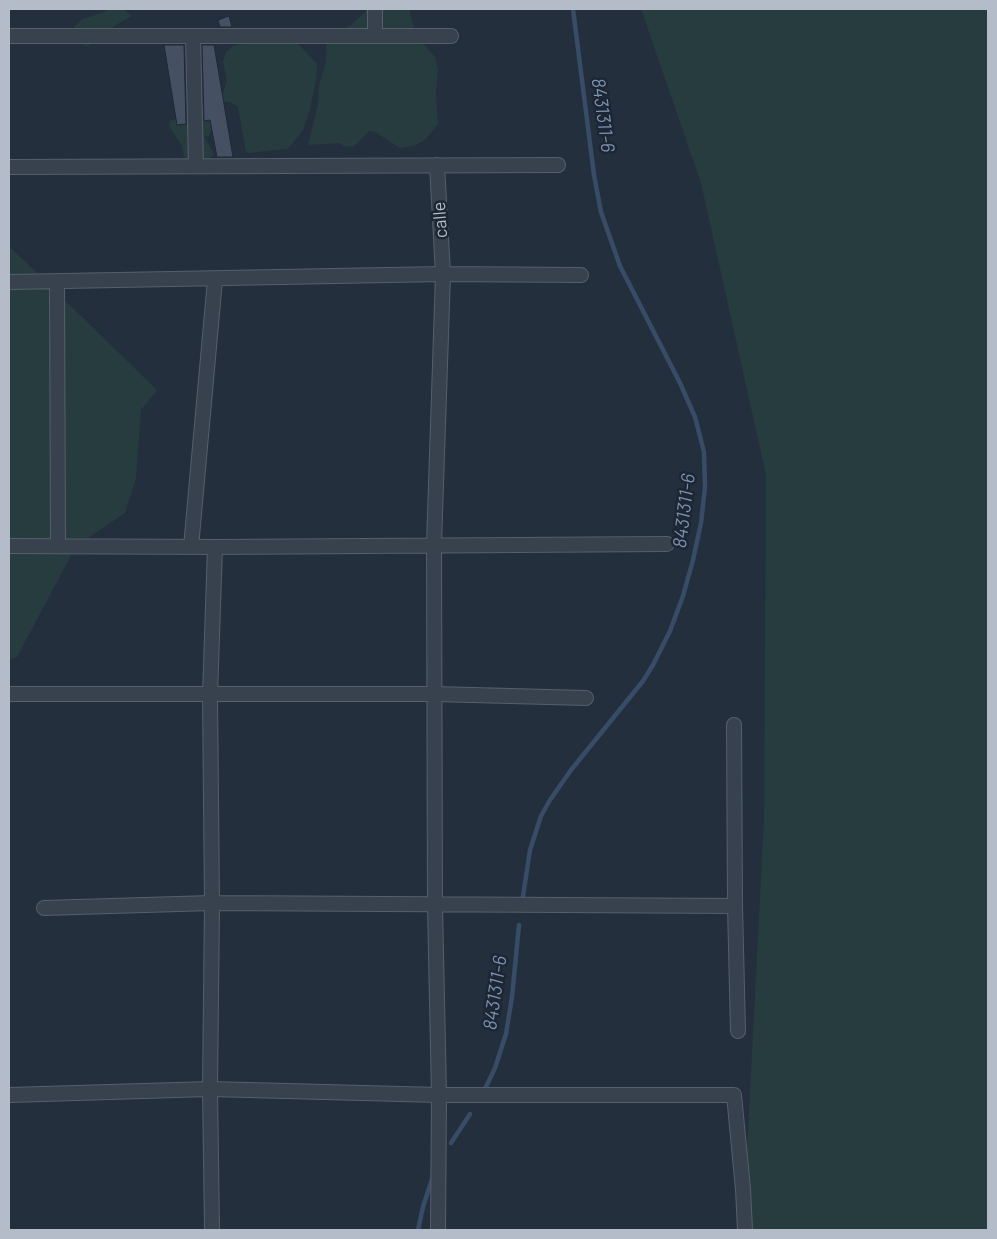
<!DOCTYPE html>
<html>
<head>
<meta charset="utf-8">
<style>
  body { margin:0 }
  #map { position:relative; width:997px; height:1239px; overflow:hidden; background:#242f3e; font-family:Barlow,sans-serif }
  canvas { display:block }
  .frame { position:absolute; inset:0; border:10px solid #b4bcc9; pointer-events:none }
</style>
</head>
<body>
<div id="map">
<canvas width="997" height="1239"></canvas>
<div class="frame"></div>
</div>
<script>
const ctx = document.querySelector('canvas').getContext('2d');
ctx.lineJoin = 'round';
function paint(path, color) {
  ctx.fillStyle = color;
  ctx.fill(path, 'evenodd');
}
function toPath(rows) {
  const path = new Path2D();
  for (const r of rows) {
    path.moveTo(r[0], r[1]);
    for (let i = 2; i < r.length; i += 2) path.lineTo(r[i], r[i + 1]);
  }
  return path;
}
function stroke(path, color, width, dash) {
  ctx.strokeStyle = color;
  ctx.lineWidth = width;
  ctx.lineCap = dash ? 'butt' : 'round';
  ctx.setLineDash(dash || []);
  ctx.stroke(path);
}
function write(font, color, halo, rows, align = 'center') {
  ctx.font = font + ' Barlow,sans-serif';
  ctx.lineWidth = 5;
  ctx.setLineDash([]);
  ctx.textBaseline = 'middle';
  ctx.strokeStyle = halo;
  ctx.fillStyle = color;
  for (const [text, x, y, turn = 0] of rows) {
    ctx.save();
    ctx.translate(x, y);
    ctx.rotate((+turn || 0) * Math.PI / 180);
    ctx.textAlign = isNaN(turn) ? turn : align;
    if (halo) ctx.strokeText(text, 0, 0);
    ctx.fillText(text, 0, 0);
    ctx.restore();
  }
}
const green = toPath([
  [109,9,123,9,132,16,116,25,88,46,76,42,73,34,73,28,82,19,102,13],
  [365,9,410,9,410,14,417,37,435,57,438,69,436,92,438,124,425,140,413,146,400,148,375,132,369,131,358,143,352,147,344,146,339,143,308,145,318,105,319,85,326,62,327,33,350,26,365,12],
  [641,9,988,9,988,1230,743,1230,764,818,766,475,701,183],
  [272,37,292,37,317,64,316,80,310,109,303,130,288,149,248,153,246,152,238,107,230,102,216,101,211,131,209,136,204,136,214,154,203,166,189,165,184,156,182,146,169,126,170,121,178,119,183,124,188,125,191,124,199,106,204,103,212,95,223,93,227,81,223,62,226,52,233,46],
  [9,246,157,390,141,410,136,478,125,513,76,546,17,657,9,660]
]);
const stream = toPath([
  [522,903,530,850,541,816,550,800,571,770,643,681,653,665,670,631,683,596,693,560,701,523,705,487,704,452,695,417,680,383,620,266,601,212,594,175,573,9],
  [484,1091,495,1068,506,1034,512,997,519,925],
  [451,1143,470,1114],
  [418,1230,423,1207,433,1176]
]);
const building = toPath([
  [229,16,232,27,220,27,218,20,229,16],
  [164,45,184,45,186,124,177,125,164,45],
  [202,45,214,45,233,157,217,157,210,120,204,121,202,45]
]);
const street = toPath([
  [9,36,451,36],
  [193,36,196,166],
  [375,36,375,9],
  [437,165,443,274,434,545,435,905,439,1095,438,1230],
  [9,167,558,165],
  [9,282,443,274,581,275],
  [57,282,58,546],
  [9,546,215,547,667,544],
  [191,547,215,280],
  [9,694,435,694,586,698],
  [734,725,735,906,738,1031],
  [44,908,212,903,735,906],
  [9,1095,210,1089,439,1095,734,1095,743,1189,745,1230],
  [212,1230,210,1089,212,903,210,695,215,547]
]);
const streetNames = [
  ["calle",440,220,-94]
];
const waterNames = [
  ["8431311-6",603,115,82],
  ["8431311-6",684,511,-83],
  ["8431311-6",495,993,-82]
];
paint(green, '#263c3f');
stroke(stream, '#394c67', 4.5);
paint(building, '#455162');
stroke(building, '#1f2835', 1);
stroke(street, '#565f6c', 16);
stroke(street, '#38414e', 14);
write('18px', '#b4bcc9', '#1d2633', streetNames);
write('italic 19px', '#7c92b1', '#1d2633', waterNames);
</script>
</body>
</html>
